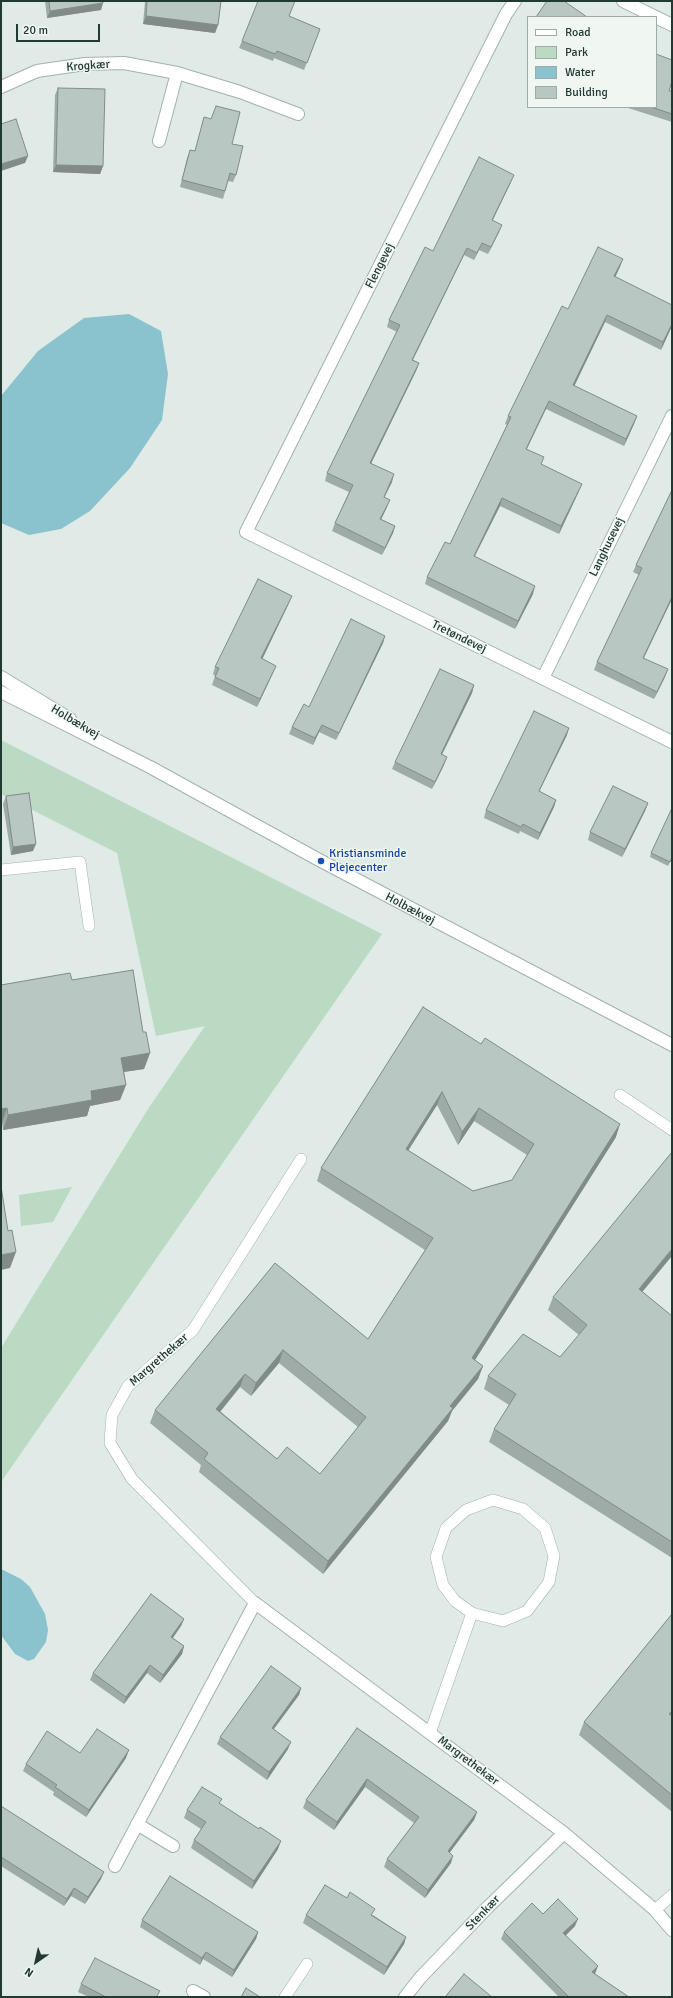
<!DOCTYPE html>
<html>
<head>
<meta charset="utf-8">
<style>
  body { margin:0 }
  #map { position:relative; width:673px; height:1998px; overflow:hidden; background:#e0eae6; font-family:Signika,sans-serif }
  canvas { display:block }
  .frame { position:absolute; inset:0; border:2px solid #223933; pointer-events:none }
  .legend { position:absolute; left:527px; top:16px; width:130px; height:92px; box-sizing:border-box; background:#f0f7f3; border:1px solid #9eaba6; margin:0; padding:5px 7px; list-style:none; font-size:12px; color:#223933 }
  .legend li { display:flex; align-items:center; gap:8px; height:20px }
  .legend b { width:20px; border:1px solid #9eaba6 }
  .north { position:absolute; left:16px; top:1942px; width:40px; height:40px; -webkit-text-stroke:3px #f0f7f3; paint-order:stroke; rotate:214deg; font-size:11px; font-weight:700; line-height:16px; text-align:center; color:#223933 }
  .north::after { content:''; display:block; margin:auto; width:14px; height:18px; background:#223933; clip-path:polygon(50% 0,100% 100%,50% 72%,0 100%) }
  .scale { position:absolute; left:16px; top:24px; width:84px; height:18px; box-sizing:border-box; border:2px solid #223933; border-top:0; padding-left:5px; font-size:12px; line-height:14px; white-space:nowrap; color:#223933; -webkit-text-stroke:3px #f0f7f3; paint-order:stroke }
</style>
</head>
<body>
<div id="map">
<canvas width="673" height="1998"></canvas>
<div class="frame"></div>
<ul class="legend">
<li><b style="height:5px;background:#fff"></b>Road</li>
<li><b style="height:11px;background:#badac3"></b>Park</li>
<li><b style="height:11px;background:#8ac2cd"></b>Water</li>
<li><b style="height:11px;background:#b8c7c2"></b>Building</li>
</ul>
<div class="north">N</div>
<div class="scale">20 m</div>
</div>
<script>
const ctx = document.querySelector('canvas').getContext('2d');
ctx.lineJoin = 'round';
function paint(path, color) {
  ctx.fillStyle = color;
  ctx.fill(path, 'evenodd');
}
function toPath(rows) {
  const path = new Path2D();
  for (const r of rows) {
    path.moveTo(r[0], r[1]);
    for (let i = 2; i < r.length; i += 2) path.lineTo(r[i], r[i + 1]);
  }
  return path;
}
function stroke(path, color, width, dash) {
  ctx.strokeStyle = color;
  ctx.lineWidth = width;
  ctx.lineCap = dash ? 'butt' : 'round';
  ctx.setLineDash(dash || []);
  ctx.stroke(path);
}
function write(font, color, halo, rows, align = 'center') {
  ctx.font = font + ' Signika,sans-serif';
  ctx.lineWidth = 3;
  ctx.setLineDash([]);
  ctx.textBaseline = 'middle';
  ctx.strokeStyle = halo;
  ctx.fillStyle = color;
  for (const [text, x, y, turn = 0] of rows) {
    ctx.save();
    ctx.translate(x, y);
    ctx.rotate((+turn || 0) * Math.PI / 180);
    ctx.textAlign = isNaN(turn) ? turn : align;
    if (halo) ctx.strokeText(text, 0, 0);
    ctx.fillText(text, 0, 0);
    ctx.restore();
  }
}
const green = toPath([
  [1,740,382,934,1,1482,1,1348,148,1109,205,1026,156,1036,117,853,1,794],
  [72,1187,53,1222,21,1226,19,1195]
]);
const water = toPath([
  [129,314,161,331,168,374,162,420,130,468,90,511,61,529,29,535,1,523,1,396,38,351,84,318],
  [1,1569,21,1579,30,1587,45,1614,48,1630,46,1642,34,1659,28,1661,15,1654,1,1635]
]);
const service = toPath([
  [1,870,80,862,89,926],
  [620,1095,672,1130],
  [255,1603,132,1479,110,1443,112,1415,128,1386,193,1330,301,1159],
  [430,1733,472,1613,503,1621,527,1611,549,1582,554,1556,545,1528,523,1509,493,1500,466,1510,446,1528,436,1557,443,1585,455,1601,472,1613],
  [655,1910,672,1895],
  [285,1997,307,1964]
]);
const minor = toPath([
  [515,1,506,14,246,532,672,742],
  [623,1,672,25],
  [1,87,37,71,85,64,124,63,177,73,240,92,298,114],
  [159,141,177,73],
  [543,678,672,416],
  [137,1824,173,1846],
  [115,1866,255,1603,564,1833,655,1910,672,1930],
  [193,1991,204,1997],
  [405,1997,420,1978,487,1908,564,1833]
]);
const tertiary = toPath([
  [1,677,70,719],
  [1,692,150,767,321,861,672,1045]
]);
const wall = toPath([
  [45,1,103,1,101,10,47,18],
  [145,1,221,1,218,25,215,33,143,24],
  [289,16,320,29,304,70,274,58,273,61,239,48,242,41],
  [58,88,103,166,100,174,53,172,55,95],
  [669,91,672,91,672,122,625,107,656,107],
  [204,117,232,144,236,175,233,182,228,181,223,199,180,187,187,158,190,150,195,151,202,125],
  [511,182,493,220,499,232,488,254,479,250,474,260,464,255,413,360,419,363,416,371,371,463,392,482,384,497,387,507,381,519,395,526,393,533,382,555,332,531,335,523,349,492,325,481,327,473,397,332,387,327,389,320,433,251],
  [623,259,615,277,672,326,661,350,605,322,574,386,637,416,634,424,624,446,546,409,527,449,541,464,579,491,559,534,500,506,475,556,533,594,515,629,425,584,427,577,450,544,507,425,505,424,508,416,568,309],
  [672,490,672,599,644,658,665,677,654,699,594,670,597,662,639,575,633,572,636,565],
  [289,603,262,659,276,666,273,673,257,707,212,685,215,676,213,674,215,667],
  [385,636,383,643,336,740,319,732,313,745,289,734,292,727,309,707],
  [474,685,472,693,442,755,444,765,432,789,392,769,395,762],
  [567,735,539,791,556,800,554,807,538,840,520,831,519,834,484,818,486,810],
  [6,796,33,851,11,855,3,804],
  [648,803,645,811,622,857,588,840,590,832],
  [651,853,672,858,668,866,650,857],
  [72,980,143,1032,150,1053,144,1069,124,1072,126,1085,120,1100,90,1106,87,1116,3,1130,2,1123,1,1123,1,985],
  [423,1007,616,1137,475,1360,483,1366,478,1379,452,1411,448,1421,323,1574,199,1472,201,1465,150,1423,155,1410,275,1263,368,1339,425,1250,317,1181,321,1168],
  [437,1105,458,1145,474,1121,527,1155,512,1180,473,1191,408,1150],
  [279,1363,358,1427,320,1474,277,1459,220,1411,240,1387,251,1396],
  [643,1292,672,1316,672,1558,489,1442,494,1429,509,1405,484,1389,488,1376,560,1357,579,1335,548,1310,553,1297],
  [672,1614,672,1812,579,1735,584,1722],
  [184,1619,181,1626,173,1638,184,1646,182,1654,160,1683,147,1673,124,1704,90,1680,93,1673],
  [301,1688,299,1695,274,1729,288,1749,267,1780,217,1744,220,1737],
  [357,1728,477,1812,474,1820,449,1853,451,1863,425,1898,384,1867,387,1859,414,1823,365,1787,334,1830,303,1808,306,1800],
  [80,1753,126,1758,86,1817,53,1795,54,1792,23,1771,26,1764],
  [220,1804,278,1849,252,1889,191,1848,194,1840,201,1829,184,1818,187,1810],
  [1,1806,101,1879,85,1904,71,1896,64,1906,1,1866],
  [543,1914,575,1926,566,1935,595,1974,629,1997,559,1997,501,1939,504,1932],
  [306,1915,373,1915,406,1937,404,1944,384,1975,303,1923],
  [142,1920,258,1932,256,1939,232,1977,203,1959,200,1965,140,1927],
  [81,1984,157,1997,89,1997,78,1992]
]);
const shadedWall = toPath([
  [103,3,101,10,47,18,50,11],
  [146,16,218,25,215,33,143,24],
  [28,156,25,163,1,171,1,164],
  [56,165,103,166,100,174,53,172],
  [514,175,511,182,489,227,492,220],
  [502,225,499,232,488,254,491,247],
  [482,243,479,250,474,260,477,253],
  [467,248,464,255,409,367,412,360],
  [623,259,620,267,612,284,614,276],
  [607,315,605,322,571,393,573,385],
  [672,324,672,326,661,350,663,342],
  [419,363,416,371,368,470,370,463],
  [549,401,546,409,523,456,526,449],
  [637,416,634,424,624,446,626,439],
  [394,474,392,482,381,504,384,497],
  [582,484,579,491,559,534,561,526],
  [502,498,500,506,471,563,474,556],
  [390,500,387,507,378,526,380,519],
  [395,526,393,533,382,555,385,548],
  [535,586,533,594,515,629,518,621],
  [292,596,289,603,259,666,261,658],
  [672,597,672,599,640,665,643,658],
  [385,636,383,643,336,740,339,733],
  [276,666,273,673,257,707,260,699],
  [668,669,665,677,654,699,657,692],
  [474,685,472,693,438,762,441,754],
  [322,725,319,732,313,745,315,738],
  [569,728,567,735,536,798,539,791],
  [447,757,444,765,432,789,435,782],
  [556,800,554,807,538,840,540,833],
  [648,803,645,811,622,857,625,849],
  [36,844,33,851,11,855,13,847],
  [150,1053,144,1069,116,1073,121,1058],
  [126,1085,120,1100,90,1106,87,1116,3,1130,8,1115,91,1091],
  [442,1092,437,1105,401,1162,406,1149],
  [7,1108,2,1123,1,1123,1,1109],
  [479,1108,474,1121,458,1145,462,1132],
  [620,1124,616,1137,468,1371,472,1358],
  [672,1249,672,1256,634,1302,639,1289],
  [16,1252,10,1268,1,1270,1,1255],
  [283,1350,279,1363,251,1396,256,1383],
  [483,1366,478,1379,452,1411,448,1421,323,1574,328,1561,450,1406],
  [245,1374,240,1387,212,1422,216,1409],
  [184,1619,181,1626,168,1644,171,1637],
  [184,1646,182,1654,160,1683,163,1675],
  [150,1665,147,1673,124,1704,126,1697],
  [301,1688,299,1695,269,1735,272,1728],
  [291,1742,288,1749,267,1780,269,1772],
  [129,1750,126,1758,86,1817,89,1810],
  [367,1779,365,1787,334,1830,337,1822],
  [477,1812,474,1820,445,1859,448,1851],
  [281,1841,278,1849,252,1889,254,1881],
  [453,1856,451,1863,425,1898,428,1890],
  [104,1872,101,1879,85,1904,88,1897],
  [74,1888,71,1896,64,1906,67,1899],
  [578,1919,575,1926,561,1940,563,1933],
  [258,1932,256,1939,232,1977,234,1970],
  [406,1937,404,1944,384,1975,387,1967],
  [206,1952,203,1959,200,1965,202,1958],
  [598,1966,595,1974,589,1979,592,1972]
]);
const building = toPath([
  [49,1,103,1,103,3,50,11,49,1],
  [147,1,221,1,218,25,146,16,147,1],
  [258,1,295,1,289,16,320,29,307,63,277,51,275,54,242,41,258,1],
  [547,1,564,1,587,17,536,17,547,1],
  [656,54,672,60,672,81,669,91,672,91,672,114,651,107,656,107,656,54],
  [58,88,105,89,103,166,56,165,58,88],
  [216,106,240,112,232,144,243,146,236,175,230,173,225,191,182,180,190,150,195,151,204,117,211,119,216,106],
  [16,119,28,156,1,164,1,124,16,119],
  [479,157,514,175,492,220,502,225,491,247,482,243,477,253,467,248,412,360,419,363,370,463,394,474,384,497,390,500,380,519,395,526,385,548,335,523,353,485,327,473,400,325,389,320,425,247,433,251,479,157],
  [598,247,623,259,614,276,672,305,672,324,663,342,607,315,573,385,637,416,626,439,549,401,526,449,544,457,541,464,582,484,561,526,502,498,474,556,535,586,518,621,427,577,445,542,450,544,511,417,508,416,562,306,568,309,598,247],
  [672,490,672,597,643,658,668,669,657,692,597,662,642,568,636,565,672,490],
  [258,579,292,596,261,658,276,666,260,699,215,677,219,668,215,667,258,579],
  [351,619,385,636,339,733,322,725,315,738,292,727,304,704,309,707,351,619],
  [440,669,474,685,441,754,447,757,435,782,395,762,440,669],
  [534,711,569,728,539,791,556,800,540,833,523,824,521,827,486,810,534,711],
  [613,786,648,803,625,849,590,832,613,786],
  [29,793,36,844,13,847,6,796,29,793],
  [672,808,672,857,670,862,651,853,672,808],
  [133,970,143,1032,146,1032,150,1053,121,1058,126,1085,91,1091,92,1100,8,1115,7,1108,1,1109,1,985,70,973,72,980,133,970],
  [423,1007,481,1044,485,1038,620,1124,472,1358,483,1366,450,1406,453,1408,328,1561,204,1459,208,1453,155,1410,275,1263,368,1339,433,1238,321,1168,423,1007],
  [442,1092,462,1132,479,1108,534,1144,512,1180,473,1191,406,1149,442,1092],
  [283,1350,366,1417,320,1474,287,1447,277,1459,216,1409,245,1374,256,1383,283,1350],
  [672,1152,672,1249,639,1289,672,1316,672,1542,494,1429,516,1394,488,1376,523,1334,560,1357,587,1325,553,1297,672,1152],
  [1,1186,8,1231,12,1230,16,1252,1,1255,1,1186],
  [151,1594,184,1619,171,1637,184,1646,163,1675,150,1665,126,1697,93,1673,151,1594],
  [672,1614,672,1711,669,1714,672,1716,672,1795,584,1722,672,1614],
  [271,1666,301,1688,272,1728,291,1742,269,1772,220,1737,271,1666],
  [357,1728,477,1812,448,1851,453,1856,428,1890,387,1859,419,1817,367,1779,337,1822,306,1800,357,1728],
  [97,1729,129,1750,89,1810,55,1787,57,1785,26,1764,47,1731,80,1753,97,1729],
  [202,1787,222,1799,219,1803,259,1829,260,1827,281,1841,254,1881,194,1840,206,1822,187,1810,202,1787],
  [1,1806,104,1872,88,1897,74,1888,67,1899,1,1857,1,1806],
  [170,1876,258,1932,234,1970,206,1952,202,1958,142,1920,170,1876],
  [325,1885,347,1898,350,1892,375,1909,371,1915,406,1937,387,1967,306,1915,325,1885],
  [558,1899,578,1919,563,1933,598,1966,592,1972,629,1997,569,1997,504,1932,532,1903,543,1914,558,1899],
  [95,1958,160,1991,156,1997,106,1997,81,1984,95,1958],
  [464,1974,492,1997,445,1997,464,1974],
  [246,1988,260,1997,241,1997,246,1988]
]);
const markers = [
  [321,861,4,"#1a4fb4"]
];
const streetNames = [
  ["Krogkær",88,66,-4],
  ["Flengevej",380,266,-63],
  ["Langhusevej",607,547,-64],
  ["Tretøndevej",459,637,26],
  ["Holbækvej",75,722,31],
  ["Holbækvej",410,909,28],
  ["Margrethekær",159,1360,-41],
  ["Margrethekær",468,1761,37],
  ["Stenkær",483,1913,-46]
];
const transitNames = [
  ["Kristiansminde",329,854],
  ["Plejecenter",329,868]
];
paint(green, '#badac3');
paint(water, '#8ac2cd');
stroke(service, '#a3b1ad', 12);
stroke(minor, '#a3b1ad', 14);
stroke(tertiary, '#a3b1ad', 14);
stroke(service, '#fff', 11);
stroke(minor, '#fff', 12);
stroke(tertiary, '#fff', 12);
paint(wall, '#9eaba7');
paint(shadedWall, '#818b88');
paint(building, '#b8c7c2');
stroke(building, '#818b88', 1);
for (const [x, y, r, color] of markers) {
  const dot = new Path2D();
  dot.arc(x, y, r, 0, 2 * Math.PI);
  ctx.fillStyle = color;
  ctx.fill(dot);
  stroke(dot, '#f0f7f3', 1.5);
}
write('12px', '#223933', '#f0f7f3', streetNames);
write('12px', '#164399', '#f0f7f3', transitNames, 'left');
</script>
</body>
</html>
